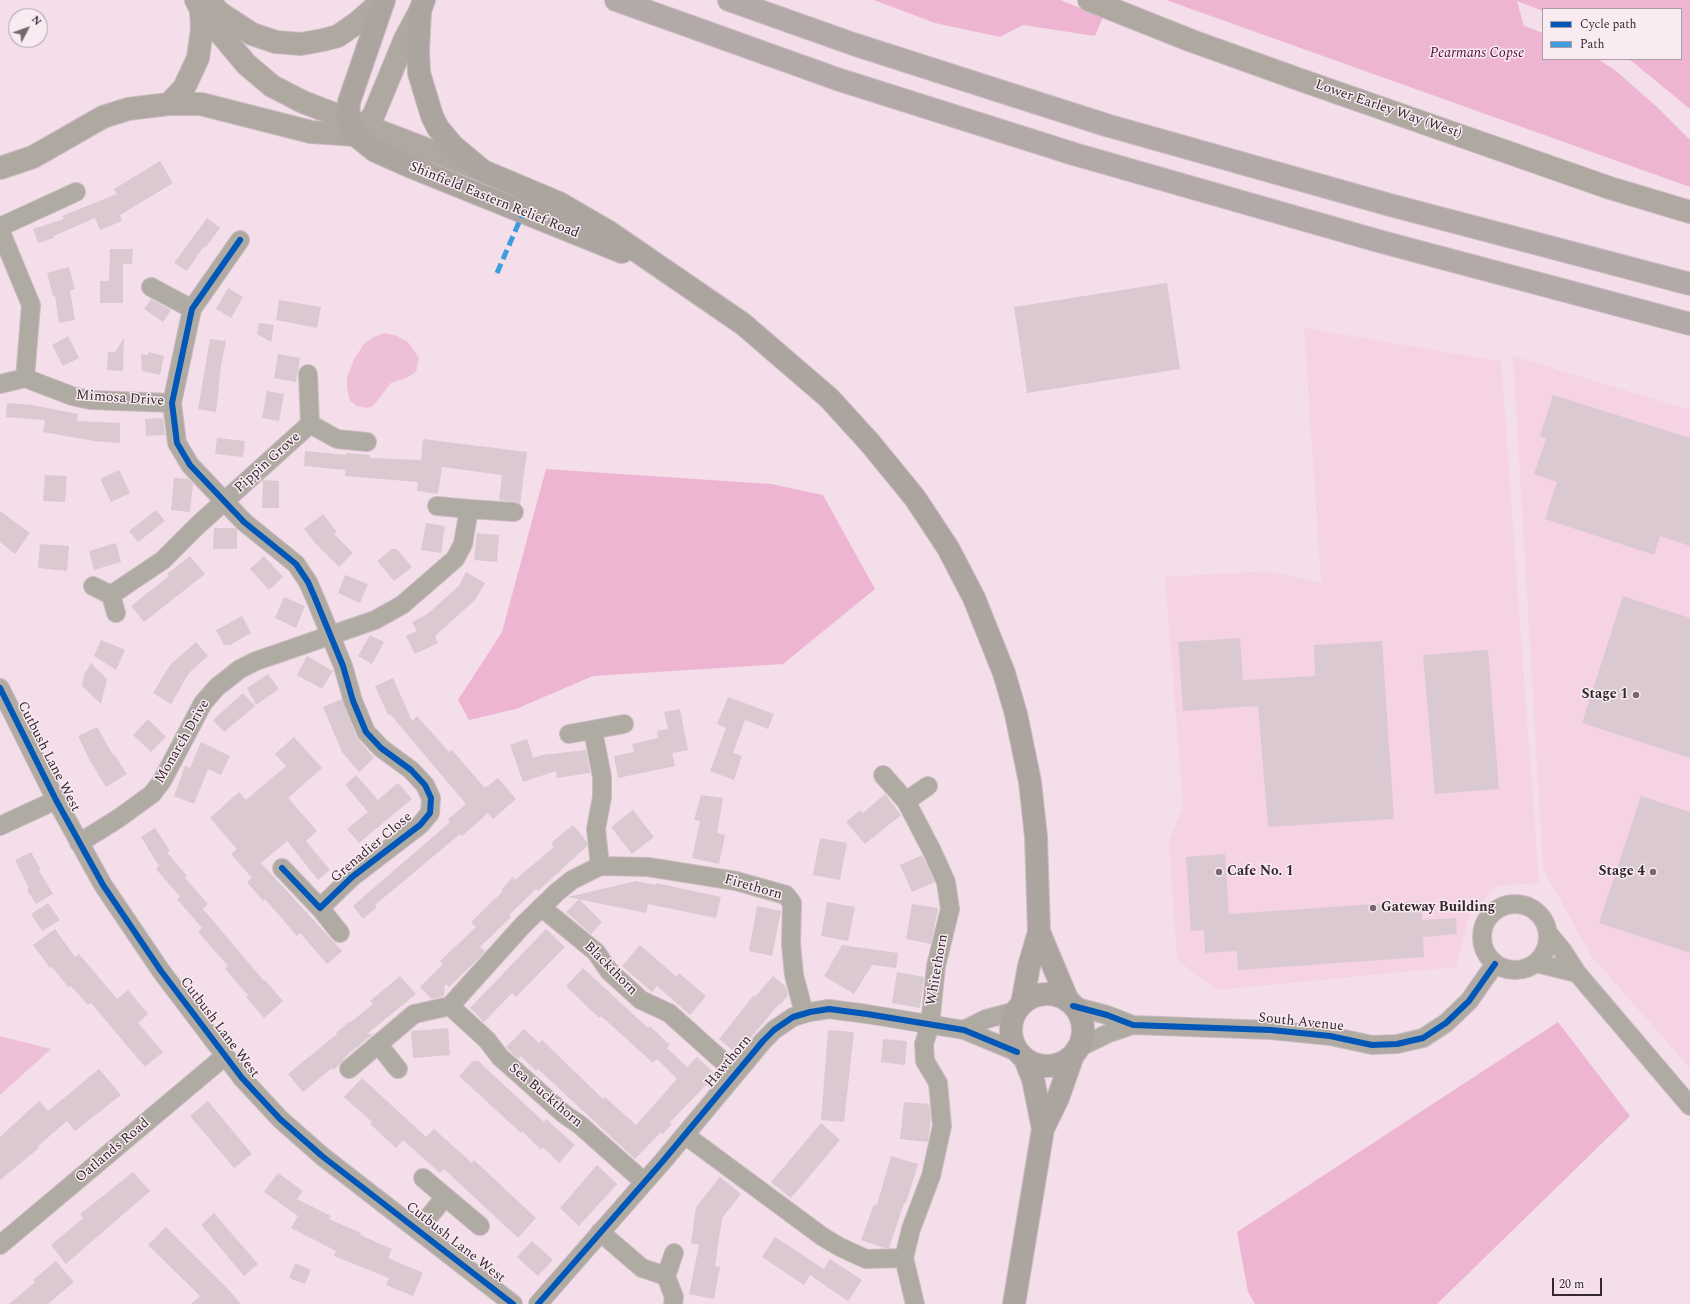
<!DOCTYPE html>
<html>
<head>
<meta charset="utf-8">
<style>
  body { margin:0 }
  #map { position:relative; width:1690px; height:1304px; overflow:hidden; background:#f4dee9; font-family:Spectral,serif }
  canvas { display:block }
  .legend { position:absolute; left:1542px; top:8px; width:140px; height:52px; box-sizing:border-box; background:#faebf2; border:1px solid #ab9da4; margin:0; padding:5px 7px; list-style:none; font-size:12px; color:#35272e }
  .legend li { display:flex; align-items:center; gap:8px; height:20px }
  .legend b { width:20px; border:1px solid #ab9da4 }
  .north { position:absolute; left:8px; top:8px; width:40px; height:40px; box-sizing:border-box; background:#faebf2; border:1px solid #ab9da4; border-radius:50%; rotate:49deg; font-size:11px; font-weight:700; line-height:16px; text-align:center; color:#35272e }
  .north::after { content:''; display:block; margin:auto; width:14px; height:18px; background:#78676f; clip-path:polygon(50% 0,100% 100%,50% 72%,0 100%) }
  .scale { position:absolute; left:1552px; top:1278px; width:50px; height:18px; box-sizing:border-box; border:2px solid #35272e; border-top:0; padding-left:5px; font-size:12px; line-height:14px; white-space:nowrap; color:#35272e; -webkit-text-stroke:3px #faebf2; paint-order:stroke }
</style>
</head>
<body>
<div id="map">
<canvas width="1690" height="1304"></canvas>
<ul class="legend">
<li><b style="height:5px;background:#0057b8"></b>Cycle path</li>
<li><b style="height:5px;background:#3e9ce1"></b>Path</li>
</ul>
<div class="north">N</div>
<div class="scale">20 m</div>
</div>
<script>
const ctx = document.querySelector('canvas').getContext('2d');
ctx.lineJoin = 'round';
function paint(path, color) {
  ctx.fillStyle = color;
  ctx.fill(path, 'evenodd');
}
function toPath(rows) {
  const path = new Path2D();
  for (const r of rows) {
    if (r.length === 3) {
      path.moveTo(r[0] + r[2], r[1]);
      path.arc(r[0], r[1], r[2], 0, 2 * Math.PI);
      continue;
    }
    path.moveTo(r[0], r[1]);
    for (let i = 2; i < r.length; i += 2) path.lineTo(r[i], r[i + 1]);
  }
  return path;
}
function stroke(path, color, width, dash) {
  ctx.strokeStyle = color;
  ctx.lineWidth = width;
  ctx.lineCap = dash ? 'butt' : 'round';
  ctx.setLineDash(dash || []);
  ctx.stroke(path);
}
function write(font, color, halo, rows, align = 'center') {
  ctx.font = font + ' Spectral,serif';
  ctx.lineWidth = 3;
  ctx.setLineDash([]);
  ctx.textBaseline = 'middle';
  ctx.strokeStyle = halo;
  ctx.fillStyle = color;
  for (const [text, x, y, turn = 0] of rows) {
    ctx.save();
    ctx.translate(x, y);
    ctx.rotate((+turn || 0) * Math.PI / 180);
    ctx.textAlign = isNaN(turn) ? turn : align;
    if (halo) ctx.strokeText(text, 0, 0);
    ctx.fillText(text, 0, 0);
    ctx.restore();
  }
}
const built = toPath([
  [1304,328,1501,361,1539,883,1497,886,1470,914,1456,967,1216,990,1177,960,1169,841,1183,806,1165,577,1269,571,1321,583],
  [1513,356,1690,410,1690,1068,1592,957,1543,869]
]);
const green = toPath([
  [384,333,395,335,408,342,419,358,416,372,406,378,391,383,373,406,367,408,357,406,350,401,347,388,347,378,354,359,364,344,372,338],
  [0,1036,51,1049,0,1095]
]);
const forest = toPath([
  [874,0,1060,0,1103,17,1095,36,1023,25,1000,37,935,23],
  [1166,0,1690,0,1690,109,1629,59,1681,59,1681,9,1543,9,1543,11,1517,1,1524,26,1543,33,1543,59,1598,59,1616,71,1657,107,1690,140,1690,187],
  [546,469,771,484,823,495,875,589,783,664,593,676,516,709,469,720,458,700,502,632],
  [1558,1022,1630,1116,1437,1304,1255,1304,1248,1292,1237,1232]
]);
const building = toPath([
  [160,161,173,183,120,215,122,221,100,230,95,218,54,236,54,238,38,243,33,229,64,219,62,216,117,194,114,189],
  [207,218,220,228,205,248,204,246,187,271,174,263],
  [110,249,133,249,132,264,123,264,123,303,100,303,100,281,109,281],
  [69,267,75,289,70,291,75,320,59,323,55,295,53,296,47,273],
  [1167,283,1180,369,1027,393,1014,307],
  [228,288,243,297,231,318,216,309],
  [151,299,171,310,163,322,144,309],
  [279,300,321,307,317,328,276,320],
  [259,323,274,325,271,342,257,334],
  [68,336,79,358,63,366,52,345],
  [124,338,123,371,107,370,108,352,115,352],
  [210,339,226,341,221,366,216,412,198,409],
  [149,352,164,356,160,375,142,371,141,354,148,355],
  [278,354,300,358,296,382,274,378],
  [267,391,284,394,279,421,262,418],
  [1553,395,1690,438,1690,546,1660,536,1654,555,1545,519,1557,482,1534,474,1546,439,1540,436],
  [7,403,32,405,78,414,77,421,120,423,120,443,94,441,43,432,45,420,6,417],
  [163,418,165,435,146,436,145,419],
  [217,438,245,441,243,457,215,454],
  [423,439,527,452,520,504,515,502,499,500,502,475,442,467,438,494,417,491,418,482,345,476,345,470,304,466,305,451,346,455,346,453,370,455,370,458,421,460],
  [119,470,130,493,111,502,100,479],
  [45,475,67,476,65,502,43,501],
  [174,478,188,479,193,483,190,512,171,510],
  [263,480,279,481,279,508,262,508],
  [156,510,165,521,138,542,129,531],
  [0,511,30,533,15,554,0,542],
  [323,514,337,532,334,534,353,553,339,567,316,544,304,529],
  [426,523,445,526,441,553,421,550],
  [214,528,235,528,237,530,237,549,213,549],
  [477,533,499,535,497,562,474,560],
  [116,543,121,562,94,570,89,551],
  [40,544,69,546,67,571,38,568],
  [392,549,397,549,412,567,394,581,377,561],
  [190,556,205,574,144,622,131,606,169,576,167,574],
  [264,556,283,577,269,590,250,569],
  [466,572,485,583,475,600,435,636,438,643,415,654,406,636,417,631,412,622,426,615,459,586],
  [345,575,368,584,360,603,338,593],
  [1623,596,1690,618,1690,758,1582,723],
  [284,597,305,606,296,628,275,618],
  [242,616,251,633,230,645,224,645,216,630],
  [370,635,384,642,372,664,358,656],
  [1240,638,1243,680,1315,676,1314,645,1382,641,1394,819,1268,827,1258,706,1183,711,1178,642],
  [101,640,125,650,116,670,94,656],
  [196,642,208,656,189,673,171,704,153,693,170,665],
  [1488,650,1499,789,1435,794,1423,655],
  [307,656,333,671,322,689,297,675],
  [91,663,107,679,101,704,82,686,84,675],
  [268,674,279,689,256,705,247,688],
  [393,678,412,721,417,716,449,752,452,750,485,788,498,778,516,799,493,819,488,813,462,836,460,834,375,905,377,907,363,919,353,906,450,822,448,819,466,804,390,714,388,715,375,686],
  [243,693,255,706,224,732,213,720],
  [728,697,774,714,768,729,745,720,733,753,742,756,734,780,710,771,726,728,717,724],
  [342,699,356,736,374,758,359,772,342,752,323,707],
  [680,709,688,750,672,753,675,766,618,778,614,756,634,752,632,744,658,738,657,731,668,729,664,712],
  [148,719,166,737,151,752,133,735],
  [97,727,113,755,114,754,127,774,106,787,90,761,78,736],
  [294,737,322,768,288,798,317,831,306,841,330,870,318,880,287,841,261,863,342,951,327,964,300,933,297,936,265,899,263,901,247,882,252,878,231,854,237,849,210,818,239,792,246,800,286,766,275,754],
  [527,739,533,758,542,755,586,750,590,773,557,778,556,771,523,782,510,745],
  [201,742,230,756,221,775,208,769,194,804,174,796,185,766,190,768],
  [356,775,378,800,398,783,412,799,359,843,347,829,368,812,345,785],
  [885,794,901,815,865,844,846,822,860,810,863,813],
  [701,795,723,798,717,833,725,835,719,864,692,858,700,821,694,820],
  [1641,796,1690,812,1690,953,1599,923],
  [633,810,654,837,632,854,611,827],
  [573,825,587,842,587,846,538,891,536,889,509,915,511,917,480,947,485,951,481,956,449,987,445,984,444,996,432,999,420,987,443,964,440,961,476,927,471,922,503,891,501,890,513,877,515,880,554,847,551,843],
  [155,828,170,851,167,852,187,876,185,878,208,904,203,909,264,981,265,980,283,1001,264,1018,246,997,248,995,225,969,228,966,198,932,202,928,177,899,180,897,156,869,159,866,141,837],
  [820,838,847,843,840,880,813,875],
  [31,852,41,870,39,871,53,894,36,904,27,890,29,888,15,860],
  [1225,854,1229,914,1420,901,1422,920,1456,918,1457,934,1423,937,1424,957,1238,970,1237,951,1205,953,1204,930,1191,931,1186,857],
  [922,855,935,882,912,892,900,865],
  [636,881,655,885,656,883,721,897,716,918,648,904,646,913,568,897],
  [579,899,602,922,591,934,566,912],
  [827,902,855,907,848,941,821,936],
  [48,903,60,920,42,931,31,914],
  [912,904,938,908,931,944,906,939],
  [757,906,781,911,772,956,749,951],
  [55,929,75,957,79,954,117,999,128,990,148,1014,138,1023,163,1052,145,1067,91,1003,88,1005,71,986,69,988,52,967,50,968,33,945],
  [546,929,565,947,516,997,512,993,484,1022,470,1008],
  [640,945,677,977,679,973,706,996,690,1015,657,986,652,992,622,966],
  [842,945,898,953,896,968,872,965,854,994,824,976],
  [583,968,648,1028,650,1026,670,1045,667,1048,687,1067,697,1057,717,1076,708,1087,706,1085,670,1122,672,1124,663,1134,661,1132,635,1159,538,1069,536,1071,521,1056,518,1059,506,1047,524,1029,539,1043,542,1040,603,1099,605,1097,636,1125,677,1079,657,1059,653,1063,601,1016,599,1018,566,986],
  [897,972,924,977,920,1008,892,1003],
  [400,976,416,994,367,1034,373,1034,346,1056,341,1063,333,1070,332,1068,303,1092,288,1074,337,1034,336,1033,350,1021,351,1022,373,1004,370,1001],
  [773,976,786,987,788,995,780,1005,779,1004,737,1054,719,1039,754,995,755,997],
  [448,1028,450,1055,413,1058,411,1031],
  [828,1030,854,1032,844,1122,821,1120],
  [883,1039,907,1041,905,1065,881,1062],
  [473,1061,478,1061,544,1122,546,1119,575,1145,559,1163,543,1147,541,1150,522,1131,521,1133,459,1076],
  [99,1069,121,1095,75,1131,67,1121,37,1147,39,1148,0,1180,0,1137,39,1101,48,1111],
  [362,1078,426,1137,434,1129,472,1163,474,1160,536,1218,518,1238,444,1169,440,1173,403,1140,396,1148,370,1124,372,1122,344,1097],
  [208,1101,252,1154,234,1168,190,1116],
  [904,1102,929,1104,931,1118,928,1142,900,1139],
  [821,1123,840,1140,791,1198,771,1182],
  [891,1156,918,1164,906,1203,904,1203,889,1248,885,1248,861,1240,874,1204,877,1205],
  [597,1165,617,1184,579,1226,560,1208],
  [133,1172,150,1191,66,1264,51,1245,83,1218,80,1214],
  [278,1173,303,1191,297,1199,331,1216,329,1219,361,1233,360,1235,392,1249,388,1258,423,1273,413,1296,386,1285,389,1278,334,1256,336,1251,291,1228,298,1216,264,1192],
  [720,1177,741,1194,722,1218,715,1266,720,1267,714,1299,689,1294,699,1245,691,1243,696,1207],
  [214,1213,258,1264,244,1276,201,1225],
  [166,1227,229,1290,241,1304,191,1304,200,1296,148,1245],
  [775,1237,824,1269,830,1259,862,1280,848,1301,810,1275,804,1285,762,1257],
  [532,1241,553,1260,538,1276,517,1257],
  [56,1261,74,1282,48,1304,9,1304,35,1282,33,1280],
  [295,1263,311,1270,305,1284,289,1278]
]);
const minor = toPath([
  [0,227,76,192],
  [0,230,31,305,25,378],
  [240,240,192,309,172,403,177,443,190,465,244,522,296,564,308,582,315,598,343,666,353,701,366,732,381,748,411,770,425,785,431,798,430,813,420,825,352,877,320,908,282,868],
  [151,287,192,309],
  [308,374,310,424],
  [0,384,25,378,72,396,90,400,172,403],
  [437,506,469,509],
  [93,586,111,595,163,560,198,525,310,424,337,439,367,442],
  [111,595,116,613],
  [0,688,56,800,103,885,161,971,242,1078,280,1119,322,1156,513,1304],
  [593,731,602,777,602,797,596,829,600,866],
  [569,734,624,724],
  [883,775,906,801,932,851,946,882,950,909,936,966,930,1025,924,1044,925,1061,938,1083,942,1126,931,1176,911,1229,904,1258,915,1304],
  [906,801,928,786],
  [0,826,56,800],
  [79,843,119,818,152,794,162,781,203,703,217,687,240,669,256,661,375,620,402,605,455,559,463,544,469,509,514,512],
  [1515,937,33],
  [541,907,596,952,609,971,641,1000,669,1013,736,1073],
  [320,908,340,933],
  [1548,933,1562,950,1577,973,1690,1106],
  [1536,963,1577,973],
  [450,1006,487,1040,500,1057,564,1114,580,1125,644,1182],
  [1073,1006,1107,1015,1133,1025,1271,1030,1330,1036,1372,1045,1397,1044,1423,1038,1446,1023,1469,1001,1495,964],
  [964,1030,986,1019,1016,1011],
  [378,1044,398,1069],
  [1078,1048,1109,1033,1133,1025],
  [349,1069,414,1014,450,1006,523,925,557,892,572,880,600,866,648,867,736,881,786,895,792,903,791,944,794,975,804,1013],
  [685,1135,823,1237,840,1247,866,1259,904,1258],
  [423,1178,480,1226],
  [418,1230,445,1197],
  [600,1232,642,1268,666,1276],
  [0,1245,225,1056],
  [538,1304,663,1161,763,1041,774,1030,793,1017,810,1012,829,1009,867,1014,964,1030,1017,1052],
  [673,1304,674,1297,666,1276,674,1253]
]);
const secondary = toPath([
  [196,0,201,10,246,64,272,86,303,102,481,170],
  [207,0,220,13,252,34,276,42,301,44,323,40,338,36,358,22,383,0],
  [1089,0,1192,41,1298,79,1610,188,1690,212],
  [169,104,184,88,198,58,202,29,201,10],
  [0,168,33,157,103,117,128,109,169,104,201,104,311,132,355,135,366,126,374,114,405,39,420,11]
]);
const primary = toPath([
  [384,0,349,102,348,120,355,135,375,151,409,166,622,252],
  [424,0,420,11,418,51,419,73,432,116,438,128,453,146,483,171,559,203,609,232,743,324,829,398,870,443,915,498,948,548,974,598,1004,673,1016,714,1030,782,1036,837,1039,932,1029,966,1022,1004],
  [1039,932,1068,1001],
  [1047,1030,36],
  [1025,1059,1033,1079,1043,1129],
  [1014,1304,1043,1129,1058,1098,1073,1055]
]);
const motorway = toPath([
  [616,0,837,79,1074,154,1382,242,1690,324],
  [729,0,853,44,1106,125,1390,205,1690,284]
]);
const quiet = toPath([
  [497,273,523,213]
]);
const cycleway = toPath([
  [240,240,192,309,172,403,177,443,190,465,244,522,296,564,308,582,315,598,343,666,353,701,366,732,381,748,411,770,425,785,431,798,430,813,420,825,352,877,320,908,282,868],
  [0,688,56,800,103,885,161,971,242,1078,280,1119,322,1156,513,1304],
  [1073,1006,1107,1015,1133,1025,1271,1030,1330,1036,1372,1045,1397,1044,1423,1038,1446,1023,1469,1001,1495,964],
  [538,1304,663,1161,763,1041,774,1030,793,1017,810,1012,829,1009,867,1014,964,1030,1017,1052]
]);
const markers = [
  [1636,695,4,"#78676f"],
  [1219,872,4,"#78676f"],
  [1653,872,4,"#78676f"],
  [1373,908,4,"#78676f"]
];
const parkNames = [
  ["Pearmans Copse",1477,54]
];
const streetNames = [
  ["Lower Earley Way (West)",1388,110,19],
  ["Shinfield Eastern Relief Road",494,201,22],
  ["Mimosa Drive",120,399,4],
  ["Pippin Grove",268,463,-42],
  ["Monarch Drive",183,742,-60],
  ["Cutbush Lane West",48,757,63],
  ["Grenadier Close",372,848,-40],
  ["Firethorn",753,888,16],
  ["Blackthorn",610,969,45],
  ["Whitethorn",938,970,-80],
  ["South Avenue",1301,1023,6],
  ["Cutbush Lane West",219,1028,53],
  ["Hawthorn",729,1062,-50],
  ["Sea Buckthorn",545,1096,40],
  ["Oatlands Road",113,1151,-40],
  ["Cutbush Lane West",455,1243,38]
];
const poiNames = [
  ["Stage 1",1628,695],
  ["Cafe No. 1",1227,872,"left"],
  ["Stage 4",1645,872],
  ["Gateway Building",1381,908,"left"]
];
paint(built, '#f6d3e4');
paint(green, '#edc0d7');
paint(forest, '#eeb5d2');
paint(building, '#dac9d1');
stroke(minor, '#ccbbc4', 20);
stroke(secondary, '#ccbbc4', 24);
stroke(primary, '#ccbbc4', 24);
stroke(motorway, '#ccbbc4', 24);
stroke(minor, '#afaba2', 18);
stroke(secondary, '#aea8a0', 22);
stroke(primary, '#aca49e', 22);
stroke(motorway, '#b3a9a8', 22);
stroke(quiet, '#3e9ce1', 5, [10, 5]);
stroke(cycleway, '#0057b8', 6);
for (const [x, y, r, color] of markers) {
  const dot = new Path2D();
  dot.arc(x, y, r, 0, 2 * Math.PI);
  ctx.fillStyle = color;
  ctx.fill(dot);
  stroke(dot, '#faebf2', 1.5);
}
write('italic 14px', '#540839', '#faebf2', parkNames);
write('14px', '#35272e', '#faebf2', streetNames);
write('bold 14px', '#35272e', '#faebf2', poiNames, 'right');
</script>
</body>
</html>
